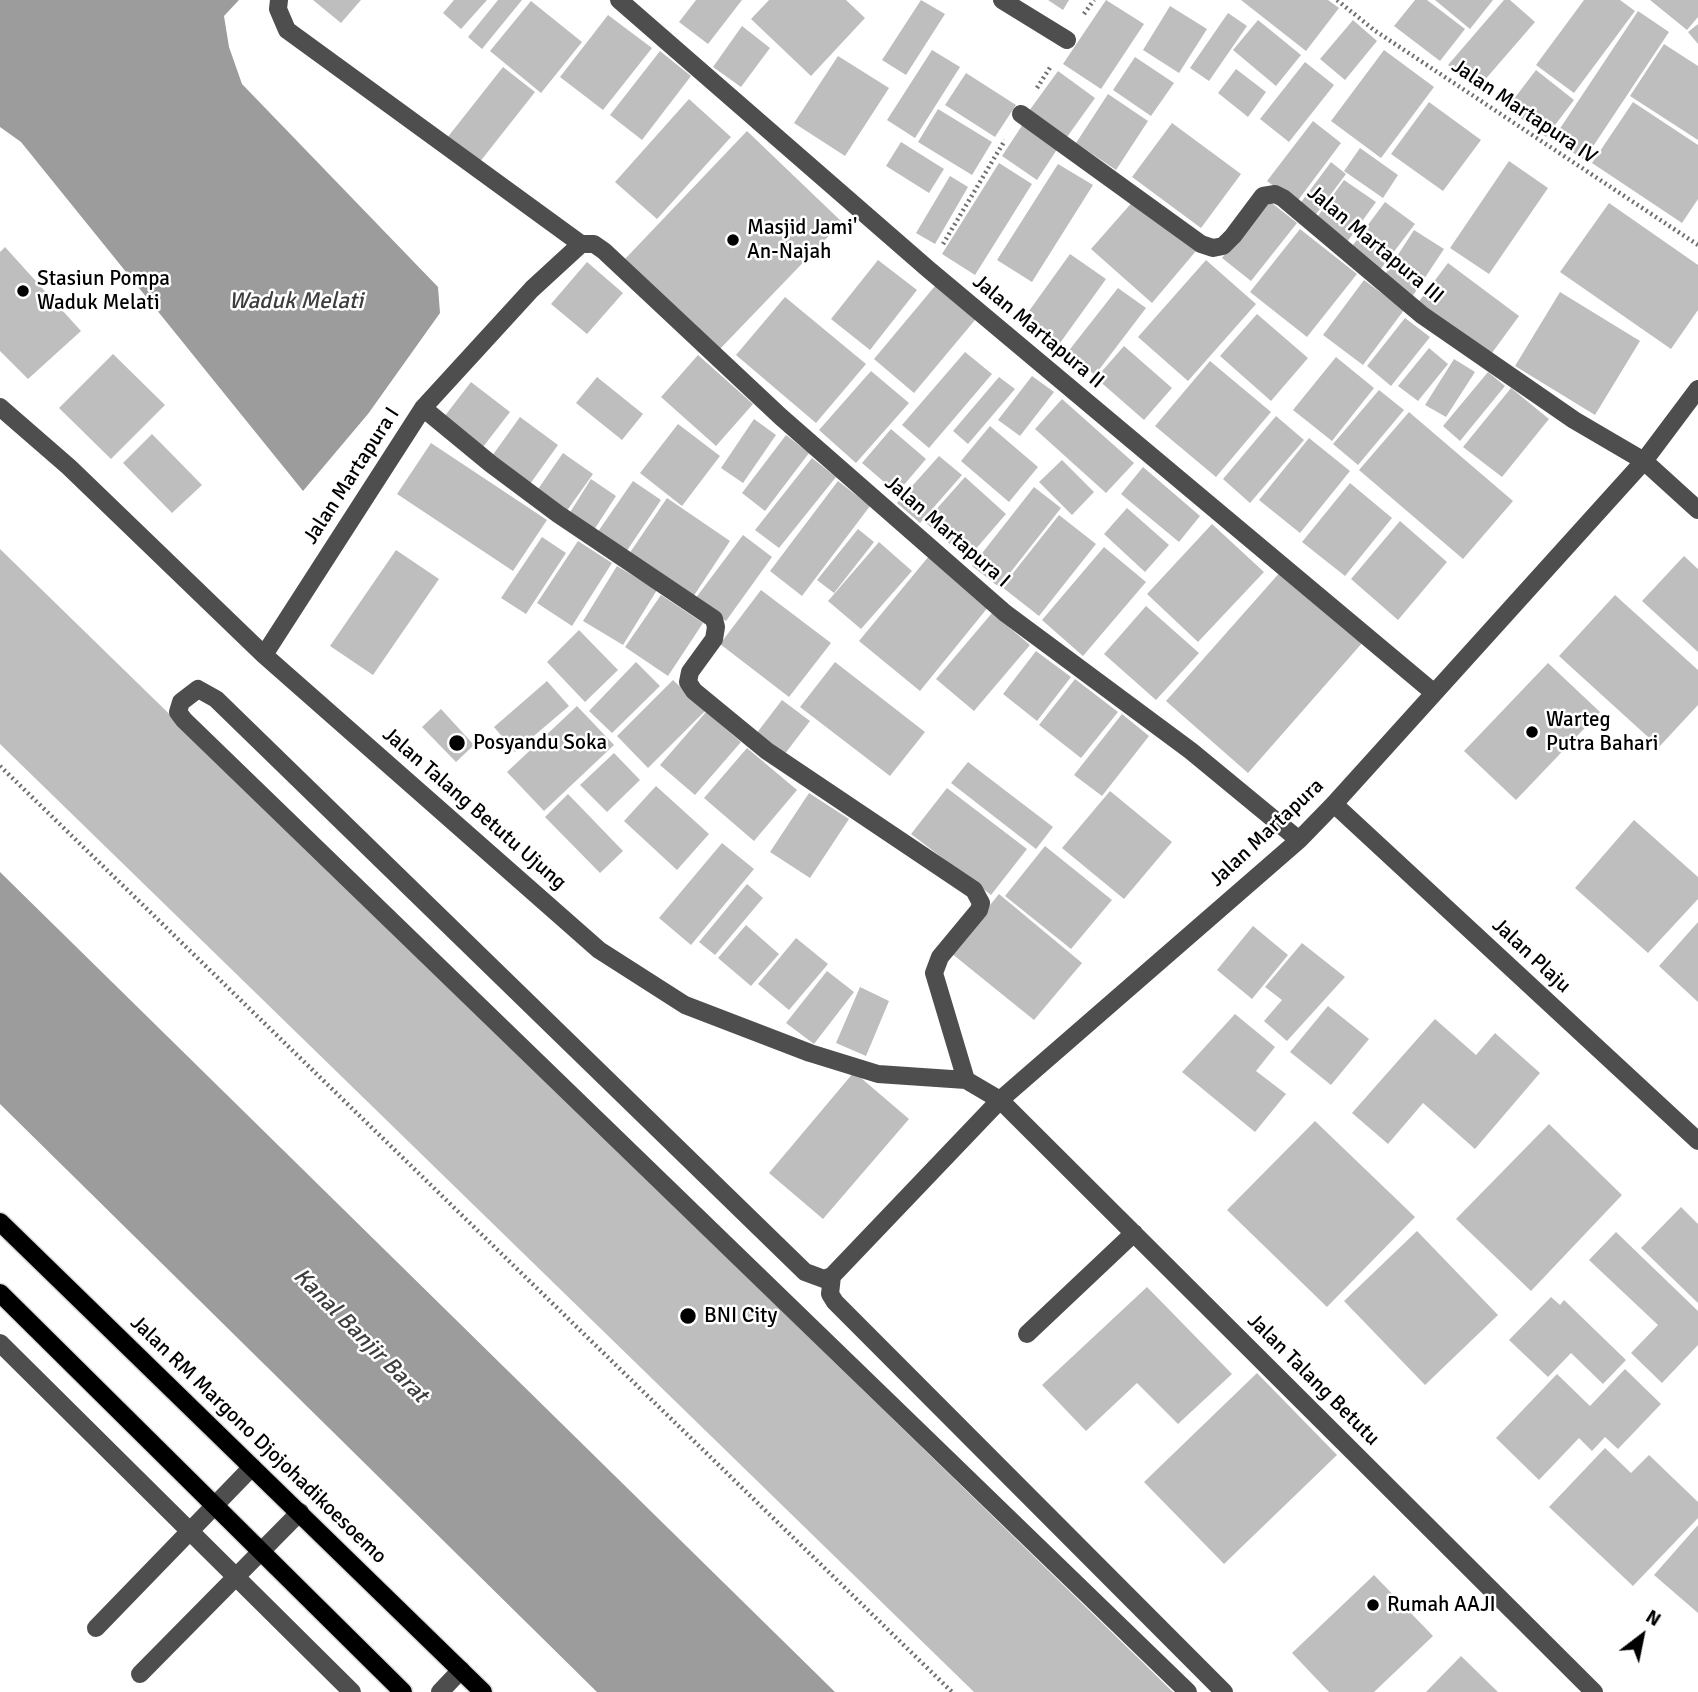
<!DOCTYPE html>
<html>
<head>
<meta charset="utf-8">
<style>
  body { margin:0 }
  #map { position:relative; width:1698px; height:1692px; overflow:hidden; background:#fff; font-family:Signika,sans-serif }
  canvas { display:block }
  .north { position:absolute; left:1607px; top:1601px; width:70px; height:70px; -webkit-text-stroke:5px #fff; paint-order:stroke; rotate:32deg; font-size:19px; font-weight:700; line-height:28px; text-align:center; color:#000 }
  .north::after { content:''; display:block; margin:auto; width:24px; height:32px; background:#000; clip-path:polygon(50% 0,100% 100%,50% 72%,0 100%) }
</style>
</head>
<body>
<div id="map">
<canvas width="1698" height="1692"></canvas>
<div class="north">N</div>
</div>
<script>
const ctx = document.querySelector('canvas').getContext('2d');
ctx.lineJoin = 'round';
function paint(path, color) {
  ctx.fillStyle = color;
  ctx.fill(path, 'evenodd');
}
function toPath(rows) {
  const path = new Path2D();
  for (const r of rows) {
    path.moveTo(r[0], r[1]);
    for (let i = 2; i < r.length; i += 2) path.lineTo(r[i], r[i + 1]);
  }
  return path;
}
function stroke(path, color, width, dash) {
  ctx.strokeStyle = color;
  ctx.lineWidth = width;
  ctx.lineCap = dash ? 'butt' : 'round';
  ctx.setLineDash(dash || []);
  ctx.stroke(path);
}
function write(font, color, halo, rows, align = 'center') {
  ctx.font = font + ' Signika,sans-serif';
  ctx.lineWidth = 5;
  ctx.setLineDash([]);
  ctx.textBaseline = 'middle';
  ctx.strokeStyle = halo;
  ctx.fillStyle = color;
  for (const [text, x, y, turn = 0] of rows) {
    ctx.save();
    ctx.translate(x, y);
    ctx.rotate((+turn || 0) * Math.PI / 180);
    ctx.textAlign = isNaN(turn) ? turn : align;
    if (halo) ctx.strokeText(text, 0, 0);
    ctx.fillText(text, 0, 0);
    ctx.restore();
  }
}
const water = toPath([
  [0,0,239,0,224,16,229,47,242,84,438,287,440,313,368,414,303,491,21,142,0,127],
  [0,872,394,1259,835,1692,597,1692,0,1104]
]);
const building = toPath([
  [313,0,361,0,341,23],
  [454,0,487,0,461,29,443,13],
  [498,0,522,0,482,49,468,37],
  [696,0,742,0,708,44,679,22],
  [769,0,846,0,865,18,811,76,751,19],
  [921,0,945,14,906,75,882,60],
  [1048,0,1069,0,1063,10],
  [1106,0,1144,24,1101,89,1063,64],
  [1241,0,1328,0,1339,8,1306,51],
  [1415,0,1427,0,1465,29,1440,61,1394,26],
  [1435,0,1493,0,1470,29],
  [1504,0,1510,0,1535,22,1476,90,1448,65],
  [1584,0,1620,0,1635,11,1574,93,1536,65],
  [1650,0,1698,0,1698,17,1687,30],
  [531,1,582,42,541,93,490,51],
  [1170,6,1207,29,1179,73,1143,50],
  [1638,11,1669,32,1584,160,1553,139],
  [1228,13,1247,26,1209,81,1190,68],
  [608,15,652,48,603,110,560,77],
  [1258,20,1301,55,1276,86,1233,50],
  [1353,20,1377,41,1345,80,1320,59],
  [1698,24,1698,44,1688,32],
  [742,26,770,48,741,87,713,67],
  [1664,44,1698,66,1698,140,1630,96],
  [932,50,960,67,915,138,887,120],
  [1384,50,1434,87,1381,158,1331,121],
  [660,51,691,76,642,140,610,115],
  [838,56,889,88,845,156,794,123],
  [1135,57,1174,83,1151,116,1113,90],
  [1305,62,1334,85,1289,142,1260,119],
  [503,67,535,92,479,163,447,138],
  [1236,69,1266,92,1248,117,1218,93],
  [1536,70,1574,100,1546,137,1507,108],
  [1058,71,1095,98,1067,137,1029,111],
  [966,73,1016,105,995,137,945,105],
  [1108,94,1148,121,1116,170,1076,143],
  [689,99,731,137,657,219,615,182],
  [1429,102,1481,140,1443,191,1391,154],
  [1633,102,1698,145,1698,199,1682,223,1592,163],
  [938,109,992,142,972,175,918,142],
  [1313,121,1341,143,1296,203,1267,181],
  [1172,123,1241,174,1201,228,1132,177],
  [1023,124,1058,148,1037,180,1002,156],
  [747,131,842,222,719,350,625,259],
  [901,142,944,169,929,193,886,166],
  [1360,148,1398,175,1383,198,1344,171],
  [1509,161,1548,188,1489,274,1450,248],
  [1331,162,1346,174,1314,217,1299,205],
  [999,163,1032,184,975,275,942,254],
  [1058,164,1093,185,1032,282,997,260],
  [950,176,968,187,935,244,916,233],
  [1344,180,1376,202,1347,242,1315,220],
  [1135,199,1196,251,1152,303,1091,249],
  [1268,200,1297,223,1251,281,1222,258],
  [1385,202,1415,224,1380,270,1350,249],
  [1609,203,1698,265,1698,310,1671,349,1560,272],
  [1300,229,1357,274,1307,337,1250,292],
  [1414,230,1444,249,1412,297,1383,278],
  [5,247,81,331,28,379,0,351,0,252],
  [1070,254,1106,279,1060,343,1024,318],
  [878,260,917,290,870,350,831,319],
  [1206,260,1256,304,1188,381,1138,337],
  [587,262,623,293,587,334,551,304],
  [1448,263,1519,316,1489,357,1417,304],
  [940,280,980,314,914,393,874,359],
  [1364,280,1404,310,1363,365,1323,335],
  [1118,288,1146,308,1095,375,1067,353],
  [1560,292,1640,341,1595,415,1515,366],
  [785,297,866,364,816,423,736,355],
  [1257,314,1308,358,1271,401,1220,356],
  [1405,318,1430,337,1391,386,1367,366],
  [1124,346,1172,388,1144,420,1096,378],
  [1429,348,1448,364,1418,401,1398,386],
  [965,352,992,374,929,448,902,425],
  [113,354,165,405,111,459,59,408],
  [698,355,753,404,716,446,661,397],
  [1336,357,1374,388,1332,441,1293,410],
  [1454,359,1475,372,1446,417,1425,405],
  [1210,361,1271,412,1216,477,1155,426],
  [871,371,909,403,856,463,819,430],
  [1488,372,1505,386,1460,441,1443,426],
  [1032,376,1054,392,1020,436,998,420],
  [597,377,643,414,622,440,576,403],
  [999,377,1015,389,968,444,953,431],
  [471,382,510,412,483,447,444,417],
  [1511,388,1549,419,1502,477,1463,447],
  [1379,390,1404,410,1358,465,1333,444],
  [1062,399,1134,463,1106,493,1035,429],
  [1409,412,1513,501,1463,559,1359,470],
  [1276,416,1304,440,1250,503,1223,479],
  [520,417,558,445,530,484,492,456],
  [754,419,776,435,743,483,721,468],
  [678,424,720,456,682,506,640,473],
  [990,426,1038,467,1009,502,961,461],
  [891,429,926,459,897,493,862,463],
  [152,434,202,485,172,513,123,463],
  [786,435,809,453,765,511,742,493],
  [1309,438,1350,471,1300,533,1259,500],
  [431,443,547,520,513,571,397,494],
  [563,453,593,474,566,512,536,492],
  [939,456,962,475,920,523,897,503],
  [812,458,836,477,779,548,755,530],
  [1062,460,1094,492,1072,515,1039,482],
  [1143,467,1200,516,1179,542,1121,494],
  [965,477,1006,514,967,559,925,522],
  [591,479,616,496,594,530,569,514],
  [633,481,661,500,626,552,597,533],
  [838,481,870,506,802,596,770,571],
  [1350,483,1392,518,1345,576,1302,542],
  [1034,487,1061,508,999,587,972,566],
  [667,498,730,541,693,597,629,554],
  [1127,508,1169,545,1145,572,1104,534],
  [1059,515,1096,544,1039,616,1002,587],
  [1400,521,1447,562,1398,620,1351,579],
  [1212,524,1264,572,1198,642,1147,594],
  [858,529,874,542,834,593,817,580],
  [743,535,772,557,726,621,695,599],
  [542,537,566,553,526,614,501,598],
  [578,541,612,563,572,626,537,603],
  [879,542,912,571,861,629,828,601],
  [1104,547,1146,582,1083,656,1042,620],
  [0,549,1173,1692,974,1692,0,744],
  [396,550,439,579,373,675,330,646],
  [929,556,989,606,920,691,859,641],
  [1684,556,1698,569,1698,652,1642,601],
  [617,566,657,590,623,645,583,621],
  [1282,570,1363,642,1248,773,1166,701],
  [761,590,831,643,789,697,720,644],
  [661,595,703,623,668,676,625,647],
  [1615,595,1698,670,1698,705,1659,747,1559,656],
  [1146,606,1199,653,1156,700,1104,654],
  [992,613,1030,645,974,711,936,679],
  [579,630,618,670,585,702,547,662],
  [1036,651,1071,677,1037,721,1003,694],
  [636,662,660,686,612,733,589,711],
  [835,662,925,732,890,776,800,707],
  [1548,663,1600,712,1516,800,1464,751],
  [1075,679,1118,712,1081,758,1039,725],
  [673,680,705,711,648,768,617,736],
  [547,681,569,706,515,752,494,727],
  [782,700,810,721,784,755,756,734],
  [577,706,614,745,544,811,507,772],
  [441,709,474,745,456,762,422,727],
  [706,712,741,742,695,795,660,765],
  [1122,714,1149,736,1102,796,1074,775],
  [747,748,797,790,754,841,704,798],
  [614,753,640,780,607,812,580,785],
  [968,762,1053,827,1036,849,951,783],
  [656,786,709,834,677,870,624,821],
  [947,788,1027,849,991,895,911,834],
  [1110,791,1172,842,1124,899,1062,848],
  [809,793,849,819,810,878,770,852],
  [568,794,623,851,600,873,545,817],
  [1634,820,1698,877,1698,899,1648,953,1575,888],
  [722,843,754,869,691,945,659,918],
  [1045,846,1112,900,1071,949,1005,896],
  [747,884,763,898,715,955,699,942],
  [999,894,1082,963,1034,1020,951,953],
  [1698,922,1698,1002,1659,966],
  [746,925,779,954,751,986,718,958],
  [1253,926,1288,955,1252,999,1217,970],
  [796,938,828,964,789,1010,758,984],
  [1302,943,1345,977,1287,1041,1264,1021,1282,1000,1265,987],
  [827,971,854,992,814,1044,786,1023],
  [860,987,889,1001,866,1056,836,1043],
  [1328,1006,1369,1039,1331,1085,1290,1052],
  [1235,1014,1275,1047,1256,1071,1286,1094,1255,1132,1182,1072],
  [1435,1019,1476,1055,1495,1033,1540,1073,1475,1149,1423,1103,1388,1144,1352,1113],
  [854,1072,909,1119,823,1219,769,1173],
  [1315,1121,1415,1217,1327,1307,1227,1210],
  [1549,1124,1622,1195,1531,1291,1456,1219],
  [1681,1207,1698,1224,1698,1303,1641,1248],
  [1417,1231,1498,1315,1425,1385,1344,1301],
  [1616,1232,1698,1311,1698,1345,1662,1383,1631,1353,1658,1325,1589,1260],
  [1147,1287,1232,1374,1178,1424,1137,1383,1086,1431,1042,1385],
  [1551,1297,1560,1305,1564,1300,1626,1360,1603,1384,1571,1353,1548,1377,1509,1340],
  [1625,1369,1661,1404,1618,1449,1605,1437,1592,1451,1579,1438,1539,1480,1496,1438,1557,1374,1590,1406],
  [1257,1373,1337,1455,1224,1564,1144,1482],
  [1605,1448,1631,1473,1649,1455,1698,1502,1698,1518,1633,1586,1549,1507],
  [1698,1525,1698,1613,1654,1575],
  [1374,1575,1433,1636,1374,1692,1329,1692,1292,1653],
  [1461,1656,1498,1692,1426,1692]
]);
const path = toPath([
  [1337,0,1374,30,1698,245],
  [1084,14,1094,0],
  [1037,88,1051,66],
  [943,244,1005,140],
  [0,766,952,1692]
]);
const minor = toPath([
  [279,0,278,9,287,30,581,244,594,244,604,251,781,417,1005,613,1191,751,1299,840],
  [619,0,928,269,1433,692],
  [1002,0,1067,40],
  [1021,114,1201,244,1213,248,1223,246,1233,236,1263,196,1275,194,1283,198,1422,315,1574,420,1644,461,1698,510],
  [0,407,69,467,264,655,599,950,685,1005,810,1053,878,1074,966,1080,1000,1100,1594,1692],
  [423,408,491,464,558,514,714,619,716,627,714,639,690,672,688,682,694,691,767,751,974,890,981,903,979,910,940,957,934,973,966,1080],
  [264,655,423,408,532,289,581,244],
  [1334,804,1698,1141],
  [832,1276,824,1279,805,1272,216,699,198,689,181,702,178,712,184,720,1188,1692],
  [1027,1334,1134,1233],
  [0,1343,352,1692],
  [96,1628,252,1467],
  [140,1674,300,1512],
  [440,1692,461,1670],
  [1224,1692,835,1302,830,1294,832,1276,1000,1100,1299,840,1334,804,1644,461,1698,389]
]);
const major = toPath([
  [0,1222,483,1692],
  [0,1293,403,1692]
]);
const markers = [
  [733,240,7,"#000"],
  [23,291,7,"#000"],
  [1532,732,7,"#000"],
  [457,743,9,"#000"],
  [688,1316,9,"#000"],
  [1373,1605,7,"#000"]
];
const streetNames = [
  ["Jalan Martapura IV",1524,112,34],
  ["Jalan Martapura III",1375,245,40],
  ["Jalan Martapura II",1038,332,40],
  ["Jalan Martapura I",352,476,-57],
  ["Jalan Martapura I",947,532,41],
  ["Jalan Talang Betutu Ujung",474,809,41],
  ["Jalan Martapura",1267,833,-43],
  ["Jalan Plaju",1531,956,43],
  ["Jalan Talang Betutu",1313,1380,45],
  ["Jalan RM Margono Djojohadikoesoemo",258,1440,44]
];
const poiNames = [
  ["Masjid Jami'",747,228],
  ["An-Najah",747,252],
  ["Stasiun Pompa",37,279],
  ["Waduk Melati",37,303],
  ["Warteg",1546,720],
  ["Putra Bahari",1546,744],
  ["Posyandu Soka",473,743],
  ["BNI City",704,1316],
  ["Rumah AAJI",1387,1605]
];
const waterNames = [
  ["Waduk Melati",296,302],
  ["Kanal Banjir Barat",360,1336,45]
];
paint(water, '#9c9c9c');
paint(building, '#bebebe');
stroke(major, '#dbdbdb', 21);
stroke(path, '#707070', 4.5, [2, 3.5]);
stroke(minor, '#4e4e4e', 18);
stroke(major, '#000', 18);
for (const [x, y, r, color] of markers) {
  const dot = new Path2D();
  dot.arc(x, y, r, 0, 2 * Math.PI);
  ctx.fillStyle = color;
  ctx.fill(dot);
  stroke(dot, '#fff', 2.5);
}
write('21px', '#000', '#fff', streetNames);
write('21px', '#000', '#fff', poiNames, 'left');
write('italic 23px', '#3d3d3d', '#fff', waterNames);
</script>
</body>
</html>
